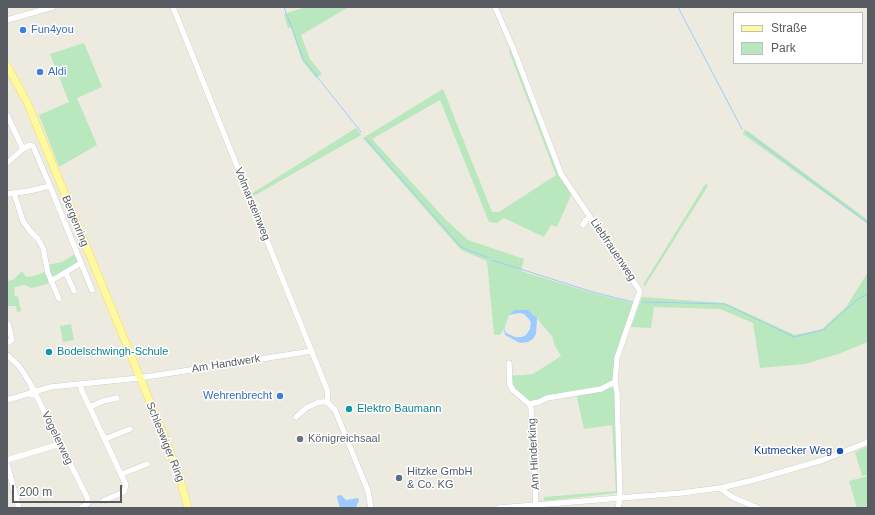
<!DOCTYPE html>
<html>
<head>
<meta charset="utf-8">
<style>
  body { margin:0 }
  #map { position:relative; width:875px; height:515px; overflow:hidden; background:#edebdf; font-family:Arial,sans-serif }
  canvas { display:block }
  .frame { position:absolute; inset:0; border:8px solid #585c62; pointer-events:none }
  .legend { position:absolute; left:733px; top:12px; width:130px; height:52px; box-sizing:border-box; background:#fff; border:1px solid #bcbec0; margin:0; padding:5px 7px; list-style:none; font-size:12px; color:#585c62 }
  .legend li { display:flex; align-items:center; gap:8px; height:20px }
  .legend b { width:20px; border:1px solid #bcbec0 }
  .scale { position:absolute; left:12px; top:485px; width:110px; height:18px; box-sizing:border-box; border:2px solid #585c62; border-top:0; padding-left:5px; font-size:12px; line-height:14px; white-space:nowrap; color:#585c62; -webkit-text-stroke:3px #fff; paint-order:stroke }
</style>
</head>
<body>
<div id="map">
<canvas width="875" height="515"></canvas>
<div class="frame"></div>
<ul class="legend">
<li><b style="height:5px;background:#fff9a2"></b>Straße</li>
<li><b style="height:11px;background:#b9e7be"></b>Park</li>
</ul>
<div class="scale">200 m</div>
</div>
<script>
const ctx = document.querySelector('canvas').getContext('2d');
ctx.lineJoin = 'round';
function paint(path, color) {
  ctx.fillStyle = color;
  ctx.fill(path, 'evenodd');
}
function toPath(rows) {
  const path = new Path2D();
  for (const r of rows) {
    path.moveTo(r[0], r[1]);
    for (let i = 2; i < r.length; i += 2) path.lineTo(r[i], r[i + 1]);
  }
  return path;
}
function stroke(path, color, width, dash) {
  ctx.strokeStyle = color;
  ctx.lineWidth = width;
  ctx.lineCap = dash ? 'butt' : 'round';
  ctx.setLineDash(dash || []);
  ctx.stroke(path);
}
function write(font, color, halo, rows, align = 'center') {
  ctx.font = font + ' Arial,sans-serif';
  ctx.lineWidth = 3;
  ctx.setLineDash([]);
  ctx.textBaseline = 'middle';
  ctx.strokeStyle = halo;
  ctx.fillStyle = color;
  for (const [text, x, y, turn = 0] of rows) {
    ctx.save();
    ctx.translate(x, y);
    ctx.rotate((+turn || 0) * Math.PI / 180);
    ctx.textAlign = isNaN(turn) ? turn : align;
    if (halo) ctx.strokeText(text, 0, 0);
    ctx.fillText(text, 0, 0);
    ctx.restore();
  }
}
const green = toPath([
  [306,7,349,7,301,35,310,59,322,74,316,78,302,60,291,27,288,28,284,14],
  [84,43,102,87,77,98,97,145,59,167,39,115,69,102,50,54],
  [512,49,561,175,574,193,570,197,557,227,551,225,544,237,504,218,497,223,489,222,440,100,372,139,446,220,468,240,524,259,521,271,593,293,633,303,626,324,615,381,601,388,529,403,513,390,509,376,533,374,561,356,555,346,552,336,534,315,528,310,514,310,509,315,504,329,500,335,494,335,487,261,461,250,363,138,443,89,492,212,499,212,556,175,509,51],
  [356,128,361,135,252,197,251,194],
  [745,129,868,220,868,224,743,134],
  [706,183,708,186,645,286,643,285],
  [75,254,78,263,52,277,51,275,48,265,62,262],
  [22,271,26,277,34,276,47,271,50,283,32,288,24,285,15,287,14,295,18,297,21,311,17,312,16,306,7,306,7,281,13,280],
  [868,272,868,342,838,354,805,364,760,368,753,323,720,309,654,307,651,328,631,327,642,297,725,303,795,335,822,329,846,307],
  [71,324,74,340,63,342,60,326],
  [615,382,618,493,544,501,544,497,616,491,612,425,584,429,576,393],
  [868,446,868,475,862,476,855,452],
  [868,476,868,508,857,508,849,481]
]);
const water = toPath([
  [514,310,528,310,537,318,536,334,533,339,528,342,520,343,505,335,504,327,506,333,515,337,522,337,526,335,530,329,531,323,529,319,524,314,519,313,509,315],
  [341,495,346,500,358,498,359,500,356,508,340,508,337,497,337,496]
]);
const stream = toPath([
  [284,7,303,59,361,132],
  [678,7,742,129],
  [747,133,868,223],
  [365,138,461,247,489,258],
  [492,260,593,292,633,302],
  [642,302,725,304,794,337,823,330,858,299,868,294]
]);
const minor = toPath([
  [173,7,328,392,327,402],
  [495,7,513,48,561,174,640,291,617,358,615,382,617,392,620,498,618,508],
  [7,20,53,7],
  [7,115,23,149],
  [7,163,23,149,30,145,33,146,50,186,29,191,7,194],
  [50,186,81,263,51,281],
  [14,193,23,221,30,231,38,239,43,248,48,273,59,299],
  [583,225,586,220,590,217],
  [81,263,92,290],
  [66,273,74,291],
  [7,324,8,324,12,340,7,343],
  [7,355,19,366,30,383,33,389],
  [509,363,510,385,513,390,529,404,531,408,536,505],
  [80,384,82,391,126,485,124,492,103,501],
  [37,391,51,387,139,378,312,351],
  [36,395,87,497,88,503,81,508],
  [7,400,31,393,33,389,37,391,36,395,32,395,31,393],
  [529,404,539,402,547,398,601,389,615,382],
  [90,407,103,401,117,398],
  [296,417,306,408,319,402,327,402,335,410,368,491,371,508],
  [105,439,130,429],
  [7,460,60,444],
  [7,464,19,508],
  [122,474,147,464],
  [720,488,732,497,758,508],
  [499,508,681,493,720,488,754,480,823,460,868,442]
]);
const major = toPath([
  [7,66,27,102,164,436,178,472,188,508]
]);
const markers = [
  [23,30,4,"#3f7fe0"],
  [40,72,4,"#3f7fe0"],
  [49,352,4,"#0f9aa8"],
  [280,396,4,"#3f7fe0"],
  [349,409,4,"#0f9aa8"],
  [300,439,4,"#6b7280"],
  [840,451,4,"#1a4fb4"],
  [399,478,4,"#5c6f8a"]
];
const shopNames = [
  ["Fun4you",31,30],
  ["Aldi",48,72],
  ["Wehrenbrecht",272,396,"right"]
];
const streetNames = [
  ["Volmarsteinweg",252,204,68],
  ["Bergenring",75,221,68],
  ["Liebfrauenweg",613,250,56],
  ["Am Handwerk",226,364,-9],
  ["Vogelerweg",57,438,64],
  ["Schleswiger Ring",165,442,68],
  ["Am Hinderking",534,454,-93]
];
const cultureNames = [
  ["Bodelschwingh-Schule",57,352],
  ["Elektro Baumann",357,409]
];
const worshipNames = [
  ["Königreichsaal",308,439]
];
const transitNames = [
  ["Kutmecker Weg",832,451]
];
const serviceNames = [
  ["Hitzke GmbH",407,472],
  ["& Co. KG",407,485]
];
paint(green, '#b9e7be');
paint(water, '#9dcbff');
stroke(stream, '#9dcbff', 1);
stroke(minor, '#b8bac0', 6);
stroke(major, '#fddc48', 8);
stroke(minor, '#fff', 5.5);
stroke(major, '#fff9a2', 7);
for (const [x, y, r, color] of markers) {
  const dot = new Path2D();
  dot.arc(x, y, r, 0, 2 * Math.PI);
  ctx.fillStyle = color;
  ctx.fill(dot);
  stroke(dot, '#fff', 1.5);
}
write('11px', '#366cbe', '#fff', shopNames, 'left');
write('11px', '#585c62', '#fff', streetNames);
write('11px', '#0d838f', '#fff', cultureNames, 'left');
write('11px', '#5b616d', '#fff', worshipNames, 'left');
write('11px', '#164399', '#fff', transitNames, 'right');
write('11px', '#4e5e75', '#fff', serviceNames, 'left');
</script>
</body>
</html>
